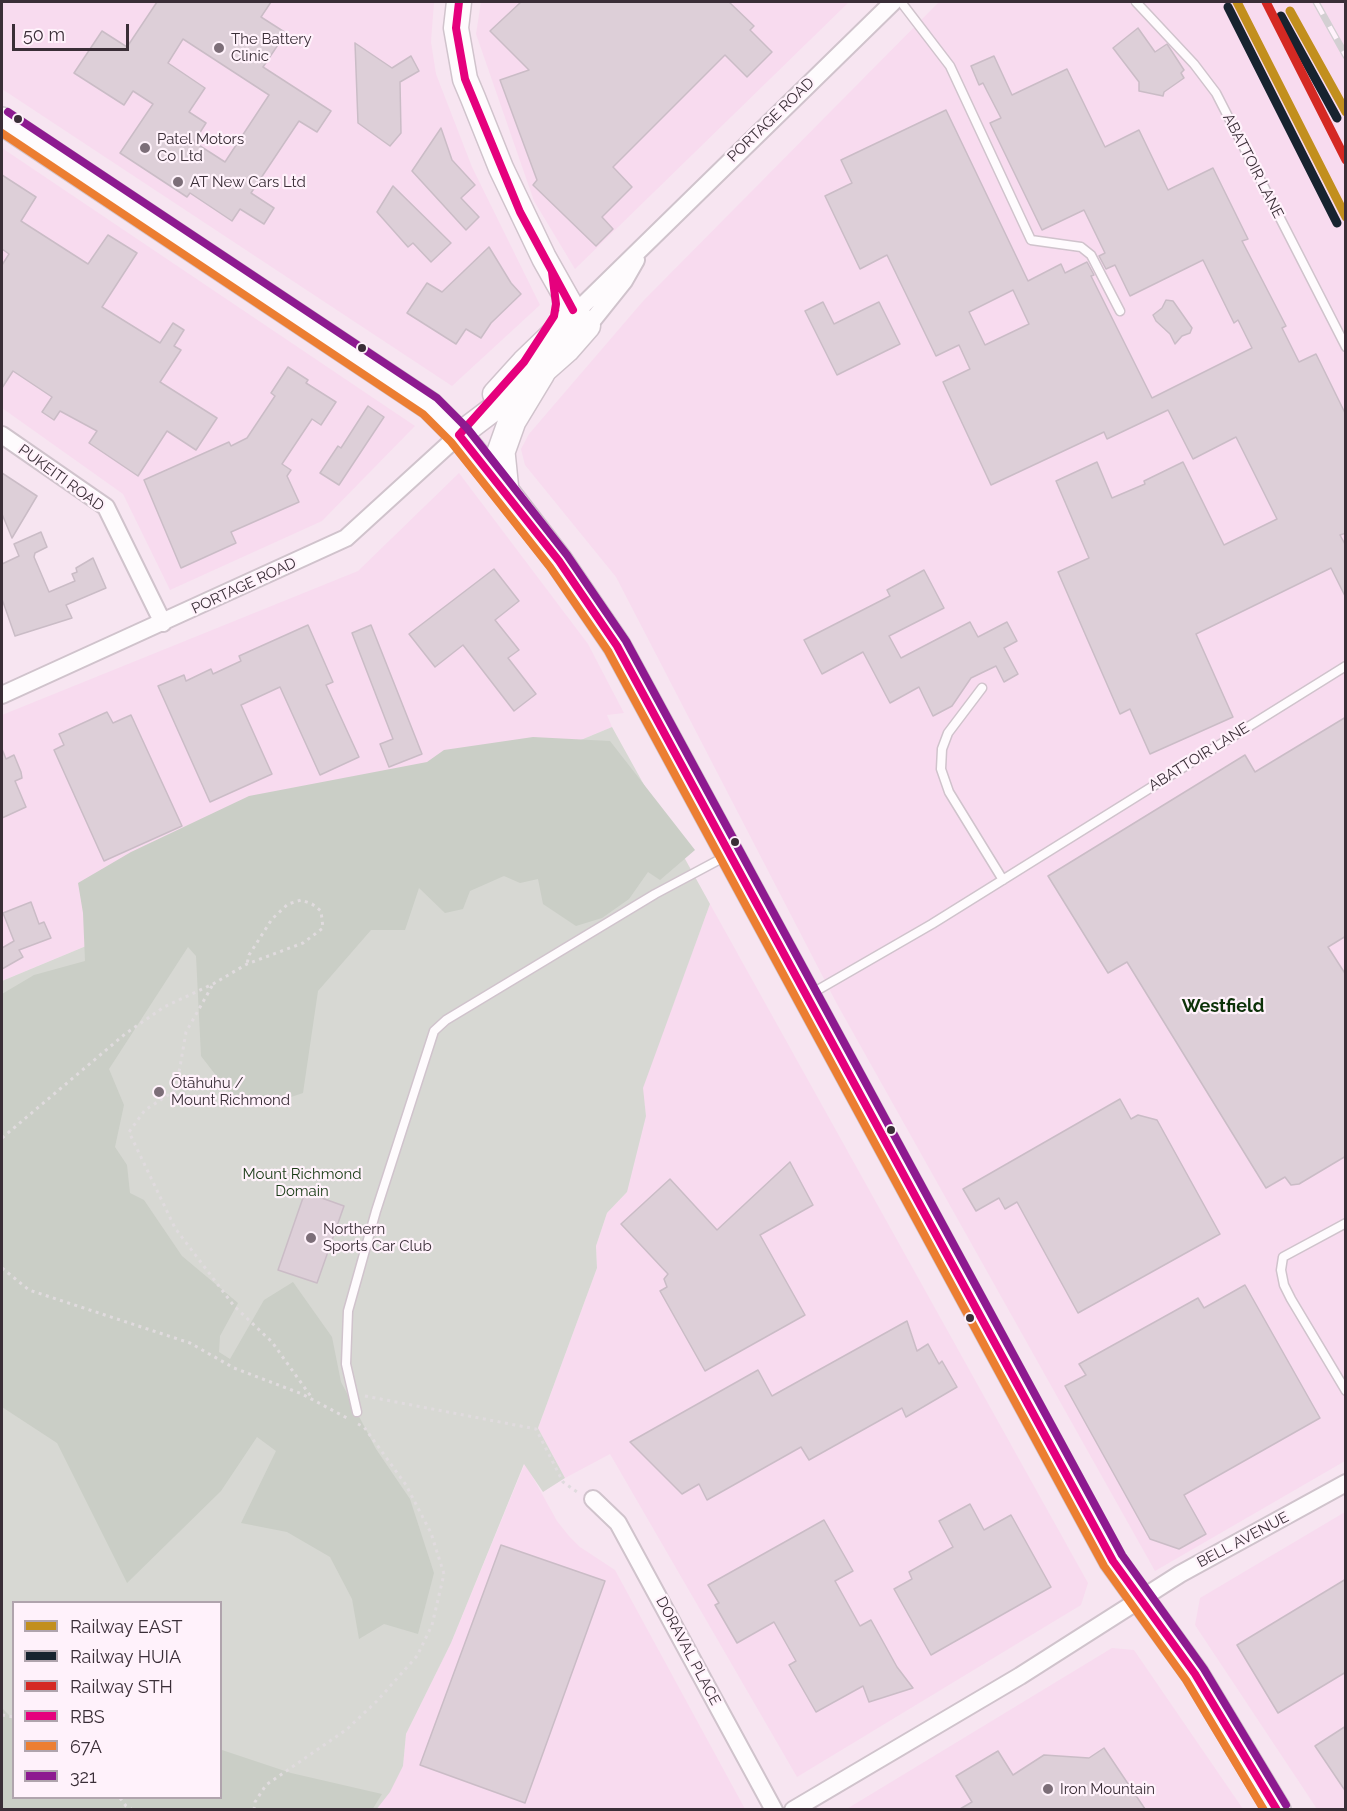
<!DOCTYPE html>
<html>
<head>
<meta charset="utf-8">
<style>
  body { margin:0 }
  #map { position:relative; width:1347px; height:1811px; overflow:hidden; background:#f7e5f1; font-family:Raleway,sans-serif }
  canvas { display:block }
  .frame { position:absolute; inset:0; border:3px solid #3a2e37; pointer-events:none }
  .legend { position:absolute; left:12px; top:1601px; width:210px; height:198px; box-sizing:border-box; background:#fff2fb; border:2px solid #b0a4ad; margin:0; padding:8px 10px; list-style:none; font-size:18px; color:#3a2e37 }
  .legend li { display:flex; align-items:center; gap:12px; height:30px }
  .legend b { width:30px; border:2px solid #b0a4ad }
  .scale { position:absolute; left:12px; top:24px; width:117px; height:27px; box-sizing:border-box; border:3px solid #3a2e37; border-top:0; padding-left:8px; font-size:18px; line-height:21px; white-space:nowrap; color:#3a2e37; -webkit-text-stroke:4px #fff2fb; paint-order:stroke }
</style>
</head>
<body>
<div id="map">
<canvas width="1347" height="1811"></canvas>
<div class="frame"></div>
<ul class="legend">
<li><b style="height:8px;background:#c28f1e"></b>Railway EAST</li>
<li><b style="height:8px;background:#17232f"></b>Railway HUIA</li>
<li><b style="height:8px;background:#d52923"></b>Railway STH</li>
<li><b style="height:8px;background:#e5007d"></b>RBS</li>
<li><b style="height:8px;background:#ec7e32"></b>67A</li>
<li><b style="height:8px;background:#8d1a90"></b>321</li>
</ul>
<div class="scale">50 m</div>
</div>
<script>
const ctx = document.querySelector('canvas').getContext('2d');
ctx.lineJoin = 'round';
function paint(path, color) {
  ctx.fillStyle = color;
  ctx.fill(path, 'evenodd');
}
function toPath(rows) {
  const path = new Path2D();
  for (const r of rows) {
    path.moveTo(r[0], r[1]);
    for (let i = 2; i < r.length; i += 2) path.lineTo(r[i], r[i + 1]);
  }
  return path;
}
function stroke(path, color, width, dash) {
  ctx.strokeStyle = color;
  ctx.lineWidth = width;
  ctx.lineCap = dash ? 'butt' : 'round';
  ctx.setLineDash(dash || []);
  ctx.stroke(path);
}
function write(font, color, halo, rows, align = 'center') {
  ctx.font = font + ' Raleway,sans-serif';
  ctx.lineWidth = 4.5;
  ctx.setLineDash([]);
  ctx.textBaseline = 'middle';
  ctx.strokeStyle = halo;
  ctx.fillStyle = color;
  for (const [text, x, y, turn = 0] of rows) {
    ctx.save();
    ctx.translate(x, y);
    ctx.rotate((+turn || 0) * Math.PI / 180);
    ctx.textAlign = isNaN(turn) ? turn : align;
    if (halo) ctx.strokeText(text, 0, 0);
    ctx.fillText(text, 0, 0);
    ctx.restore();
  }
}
const built = toPath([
  [2,2,434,2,431,42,436,74,472,167,540,305,452,386,2,89],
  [481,2,849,2,575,269,534,201,476,34],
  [939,2,1345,2,1345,1461,1155,1571,837,1004,616,577,525,465,521,449,529,434,644,300],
  [2,148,415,426,322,521,170,590,123,494,2,408],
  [459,473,588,644,624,713,607,715,612,727,2,981,2,715,358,571],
  [710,904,1088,1583,1081,1605,797,1777,610,1454,565,1478,538,1428,597,1268,596,1246,607,1213,627,1192,646,1116,642,1088],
  [525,1463,557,1521,569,1536,580,1547,615,1570,745,1809,376,1810,403,1766,406,1734,451,1643],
  [1345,1512,1345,1809,1317,1809,1195,1625,1200,1598],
  [1112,1648,1134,1650,1243,1809,845,1810]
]);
const green = toPath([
  [612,727,710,904,643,1088,646,1116,627,1192,607,1213,596,1246,597,1268,538,1428,565,1478,543,1492,524,1464,451,1643,406,1734,403,1766,390,1792,376,1810,2,1810,2,981],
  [14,1602,220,1602,220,1798,14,1798]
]);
const forest = toPath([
  [533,737,610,741,695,850,660,880,648,872,629,899,602,918,576,926,543,904,538,879,520,883,504,876,470,891,463,909,445,913,419,888,405,930,371,930,318,991,303,1093,270,1104,235,1100,201,1056,196,956,188,947,109,1069,124,1105,115,1147,127,1165,130,1193,144,1200,182,1256,238,1303,220,1336,219,1352,230,1359,264,1300,293,1282,332,1337,341,1382,376,1449,410,1499,434,1573,418,1634,384,1624,359,1639,352,1599,330,1557,287,1532,241,1523,276,1451,257,1437,221,1491,127,1583,57,1443,2,1407,2,994,34,975,85,961,83,913,78,883,131,852,249,796,427,762,444,750],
  [2,1708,13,1719,14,1798,220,1798,221,1742,222,1750,291,1773,382,1794,372,1810,2,1809]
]);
const building = toPath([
  [157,2,271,2,261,17,286,33,263,67,331,111,317,132,299,121,251,193,274,208,264,224,240,209,232,221,190,193,187,197,120,153,153,104,133,91,124,105,74,73,102,31,127,47,157,2],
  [183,39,269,95,225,162,194,142,206,123,189,112,205,88,168,63,183,39],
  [521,2,729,2,754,26,750,30,772,52,747,77,725,55,613,167,632,187,602,217,613,229,596,246,533,185,537,180,500,80,529,70,490,31,521,2],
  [1138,28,1155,52,1167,44,1184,70,1181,73,1184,78,1164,92,1163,96,1139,91,1139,82,1113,48,1138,28],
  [355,43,392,68,411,56,419,71,400,82,401,133,390,146,358,123,355,43],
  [994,56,1012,95,1067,69,1105,147,1139,130,1168,190,1213,168,1248,239,1242,241,1286,326,1282,328,1299,362,1316,354,1346,415,1346,533,1340,535,1346,546,1346,598,1331,568,1196,634,1233,717,1150,754,1130,709,1120,714,1058,572,1089,558,1056,481,1097,462,1112,498,1145,484,1144,481,1183,462,1224,545,1277,519,1236,437,1193,459,1168,410,1107,439,1104,432,991,485,943,382,970,369,959,345,936,356,887,255,860,269,825,196,852,183,841,160,946,110,1028,281,1061,264,1065,273,1087,262,1094,275,1091,276,1152,398,1252,348,1238,320,1234,323,1203,260,1130,296,1115,265,1106,269,1099,256,1105,253,1084,210,1042,230,990,123,1001,118,987,91,983,83,979,85,971,66,994,56],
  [1013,290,1029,324,985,345,969,312,1013,290],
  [441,128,452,160,475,185,461,198,479,217,466,230,412,171,441,128],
  [2,175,36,197,21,221,88,264,108,235,137,253,102,307,160,343,173,323,184,330,174,346,181,350,160,382,217,418,196,450,167,431,138,476,89,443,97,431,60,411,54,420,42,412,52,397,13,371,2,388,2,265,9,254,2,249,2,175],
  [393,186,451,243,431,262,413,243,408,247,377,212,393,186],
  [489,247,511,283,521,294,491,323,481,338,466,329,456,344,407,313,427,283,442,292,489,247],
  [1166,300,1173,301,1192,328,1190,333,1182,336,1175,344,1170,334,1156,321,1153,315,1162,308,1166,300],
  [823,302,834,324,879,302,900,344,837,375,805,311,823,302],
  [288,367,308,380,306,383,336,402,321,425,312,419,282,464,291,470,287,476,299,502,231,532,236,543,181,568,144,480,229,442,231,446,247,438,275,396,271,393,288,367],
  [368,406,384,417,339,485,320,473,338,446,341,448,368,406],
  [2,473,37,496,12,538,2,514,2,473],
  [41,532,47,547,35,553,34,557,49,592,75,581,72,574,77,572,76,568,93,558,106,588,66,605,72,618,15,636,2,599,2,564,19,556,14,544,41,532],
  [494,569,519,601,495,620,519,650,508,658,536,694,514,711,463,645,435,667,409,634,494,569],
  [924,570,944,608,889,636,901,658,970,622,978,637,1007,622,1017,641,1004,648,1018,674,1004,682,996,666,971,678,952,706,933,716,919,687,890,703,863,652,822,674,804,640,890,596,887,590,924,570],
  [308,625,333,682,326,685,359,757,320,775,280,687,241,705,272,774,210,802,158,686,184,675,186,681,211,669,213,674,241,661,239,656,308,625],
  [371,625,422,754,389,767,380,744,393,739,352,633,371,625],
  [107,712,113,723,131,715,182,826,104,861,54,750,64,745,59,734,107,712],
  [1346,717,1346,936,1328,947,1346,975,1346,1156,1299,1184,1291,1185,1285,1177,1266,1188,1127,962,1108,973,1048,876,1245,755,1255,772,1346,717],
  [2,749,6,759,14,755,21,772,22,778,15,781,26,807,2,818,2,749],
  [31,902,39,924,44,922,51,938,19,950,23,957,2,969,2,948,14,941,3,913,31,902],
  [1120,1099,1131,1119,1138,1115,1157,1120,1220,1234,1078,1313,1017,1202,1005,1209,999,1198,976,1211,963,1189,1120,1099],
  [790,1162,813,1205,760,1235,805,1315,705,1371,660,1291,667,1287,664,1279,668,1274,621,1224,670,1179,717,1230,790,1162],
  [305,1192,344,1206,317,1283,278,1270,305,1192],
  [1245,1285,1320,1418,1184,1495,1206,1534,1179,1549,1150,1539,1065,1386,1086,1375,1079,1364,1198,1298,1204,1308,1245,1285],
  [907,1321,917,1351,928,1344,939,1364,942,1361,957,1387,906,1417,902,1408,809,1460,801,1447,707,1500,699,1484,682,1494,630,1442,758,1370,772,1396,907,1321],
  [970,1504,984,1530,1011,1515,1051,1587,931,1655,894,1589,912,1579,909,1572,953,1547,939,1521,970,1504],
  [824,1520,853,1571,835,1581,860,1626,871,1620,897,1667,913,1688,869,1702,863,1686,816,1712,789,1665,796,1661,774,1622,737,1643,715,1605,719,1603,708,1585,824,1520],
  [501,1545,605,1581,525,1803,420,1765,501,1545],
  [1346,1579,1346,1672,1278,1713,1237,1645,1346,1579],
  [1346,1726,1346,1792,1315,1746,1346,1726],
  [1104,1748,1145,1809,960,1809,972,1802,956,1776,998,1751,1013,1775,1044,1755,1089,1758,1104,1748]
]);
const path = toPath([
  [212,986,186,1032,176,1090,145,1110,129,1132,175,1228,234,1306,272,1342,312,1398],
  [2,1138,125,1034,164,1007,213,984,247,964,303,943,323,928,321,911,312,904,301,900,288,904,272,919,249,955,247,964],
  [2,1268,29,1290,190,1343,234,1368,302,1394,347,1418],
  [365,1396,536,1429,563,1482,580,1494],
  [2,1715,14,1717],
  [120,1798,126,1806,133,1810],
  [254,1810,255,1802,266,1785,346,1730,377,1701,417,1656,432,1625,444,1574,431,1533,406,1485,364,1427,358,1424]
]);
const lane = toPath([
  [901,2,950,66,1031,240,1081,247,1091,255,1120,311],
  [1136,2,1194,64,1216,93,1346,347],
  [982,688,948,733,942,749,941,769,949,792,1003,880],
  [809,995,932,924,1346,666],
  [1346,1223,1283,1257,1281,1270,1284,1285,1291,1299,1346,1391],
  [357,1412,346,1364,348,1311,376,1211,434,1031,446,1020,655,894,728,855]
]);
const street = toPath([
  [575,313,893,2],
  [588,326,624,281,636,260],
  [2,435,106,507,163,623],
  [2,695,346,538,459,435],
  [593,1499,618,1523,774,1810],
  [793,1810,1020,1676,1180,1574,1346,1483]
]);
const secondary = toPath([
  [459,2,456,28,465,79,473,98,501,168,544,258,575,313,588,326,567,350,541,373,459,435],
  [495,394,524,362,575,313]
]);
const primary = toPath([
  [2,121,430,406,459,435,505,491,559,561,617,646,1113,1561,1195,1674,1277,1810],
  [505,491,501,452,512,421,541,373]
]);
const rail = toPath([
  [1316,2,1346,56]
]);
const bus1 = toPath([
  [459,2,456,28,465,79,520,212,573,310],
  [552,272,556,304,554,316,524,362,459,435,559,561,617,646,1113,1561,1195,1674,1277,1810]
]);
const bus2 = toPath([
  [2,133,423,414,451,442,550,567,608,651,1104,1566,1186,1680,1264,1810]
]);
const bus3 = toPath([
  [8,112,437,398,467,428,567,555,626,641,1122,1555,1204,1669,1286,1805]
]);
const rail1 = toPath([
  [1237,2,1346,217],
  [1290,11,1346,112]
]);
const rail2 = toPath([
  [1228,7,1337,223],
  [1281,16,1337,118]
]);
const rail3 = toPath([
  [1266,2,1346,160]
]);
const markers = [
  [219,48,6,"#7c6e78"],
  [18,119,5,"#3a2e37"],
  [145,148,6,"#7c6e78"],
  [178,182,6,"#7c6e78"],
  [362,348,5,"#3a2e37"],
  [735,842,5,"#3a2e37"],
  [159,1092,6,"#7c6e78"],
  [891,1130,5,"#3a2e37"],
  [311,1238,6,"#7c6e78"],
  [970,1318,5,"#3a2e37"],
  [1048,1789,6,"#7c6e78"]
];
const poiNames = [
  ["The Battery",231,39],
  ["Clinic",231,56],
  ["Patel Motors",157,139],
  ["Co Ltd",157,156],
  ["AT New Cars Ltd",190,182],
  ["Ōtāhuhu /",171,1083],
  ["Mount Richmond",171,1100],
  ["Northern",323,1229],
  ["Sports Car Club",323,1246],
  ["Iron Mountain",1060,1789]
];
const streetNames = [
  ["PORTAGE ROAD",771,120,-44],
  ["ABATTOIR LANE",1253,166,63],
  ["PUKEITI ROAD",61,478,36],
  ["PORTAGE ROAD",244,586,-25],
  ["ABATTOIR LANE",1199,757,-32],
  ["BELL AVENUE",1243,1540,-28],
  ["DORAVAL PLACE",688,1651,62]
];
const parkNames = [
  ["Mount Richmond",302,1174],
  ["Domain",302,1191]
];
const quarterNames = [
  ["Westfield",1223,1007]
];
paint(built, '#f8dbef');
paint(green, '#d7d8d3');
paint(forest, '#cacec6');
paint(building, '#ddcfd8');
stroke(building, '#cabcc6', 1.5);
stroke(lane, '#d0c3cc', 11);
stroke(street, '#d0c3cc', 20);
stroke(secondary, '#d0c3cc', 27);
stroke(primary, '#d0c3cc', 30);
stroke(path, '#e0dbde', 3, [3, 4.5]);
stroke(lane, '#fefbfd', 8);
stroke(street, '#fefbfd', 16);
stroke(secondary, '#fefbfd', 24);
stroke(primary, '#fefbfd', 27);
stroke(rail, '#d3cfd2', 7);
stroke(rail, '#fff2fb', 4.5, [14]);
stroke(bus1, '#e5007d', 8);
stroke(bus2, '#ec7e32', 8);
stroke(bus3, '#8d1a90', 8);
stroke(rail1, '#c28f1e', 9);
stroke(rail2, '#17232f', 9);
stroke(rail3, '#d52923', 9);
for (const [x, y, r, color] of markers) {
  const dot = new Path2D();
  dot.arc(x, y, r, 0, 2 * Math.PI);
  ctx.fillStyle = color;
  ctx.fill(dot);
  stroke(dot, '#fff2fb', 2);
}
write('15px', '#3a2e37', '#fff2fb', poiNames, 'left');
write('15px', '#3a2e37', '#fff2fb', streetNames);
write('15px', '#193b15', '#fff2fb', parkNames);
write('bold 18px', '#0d3209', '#fff2fb', quarterNames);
</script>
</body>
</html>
